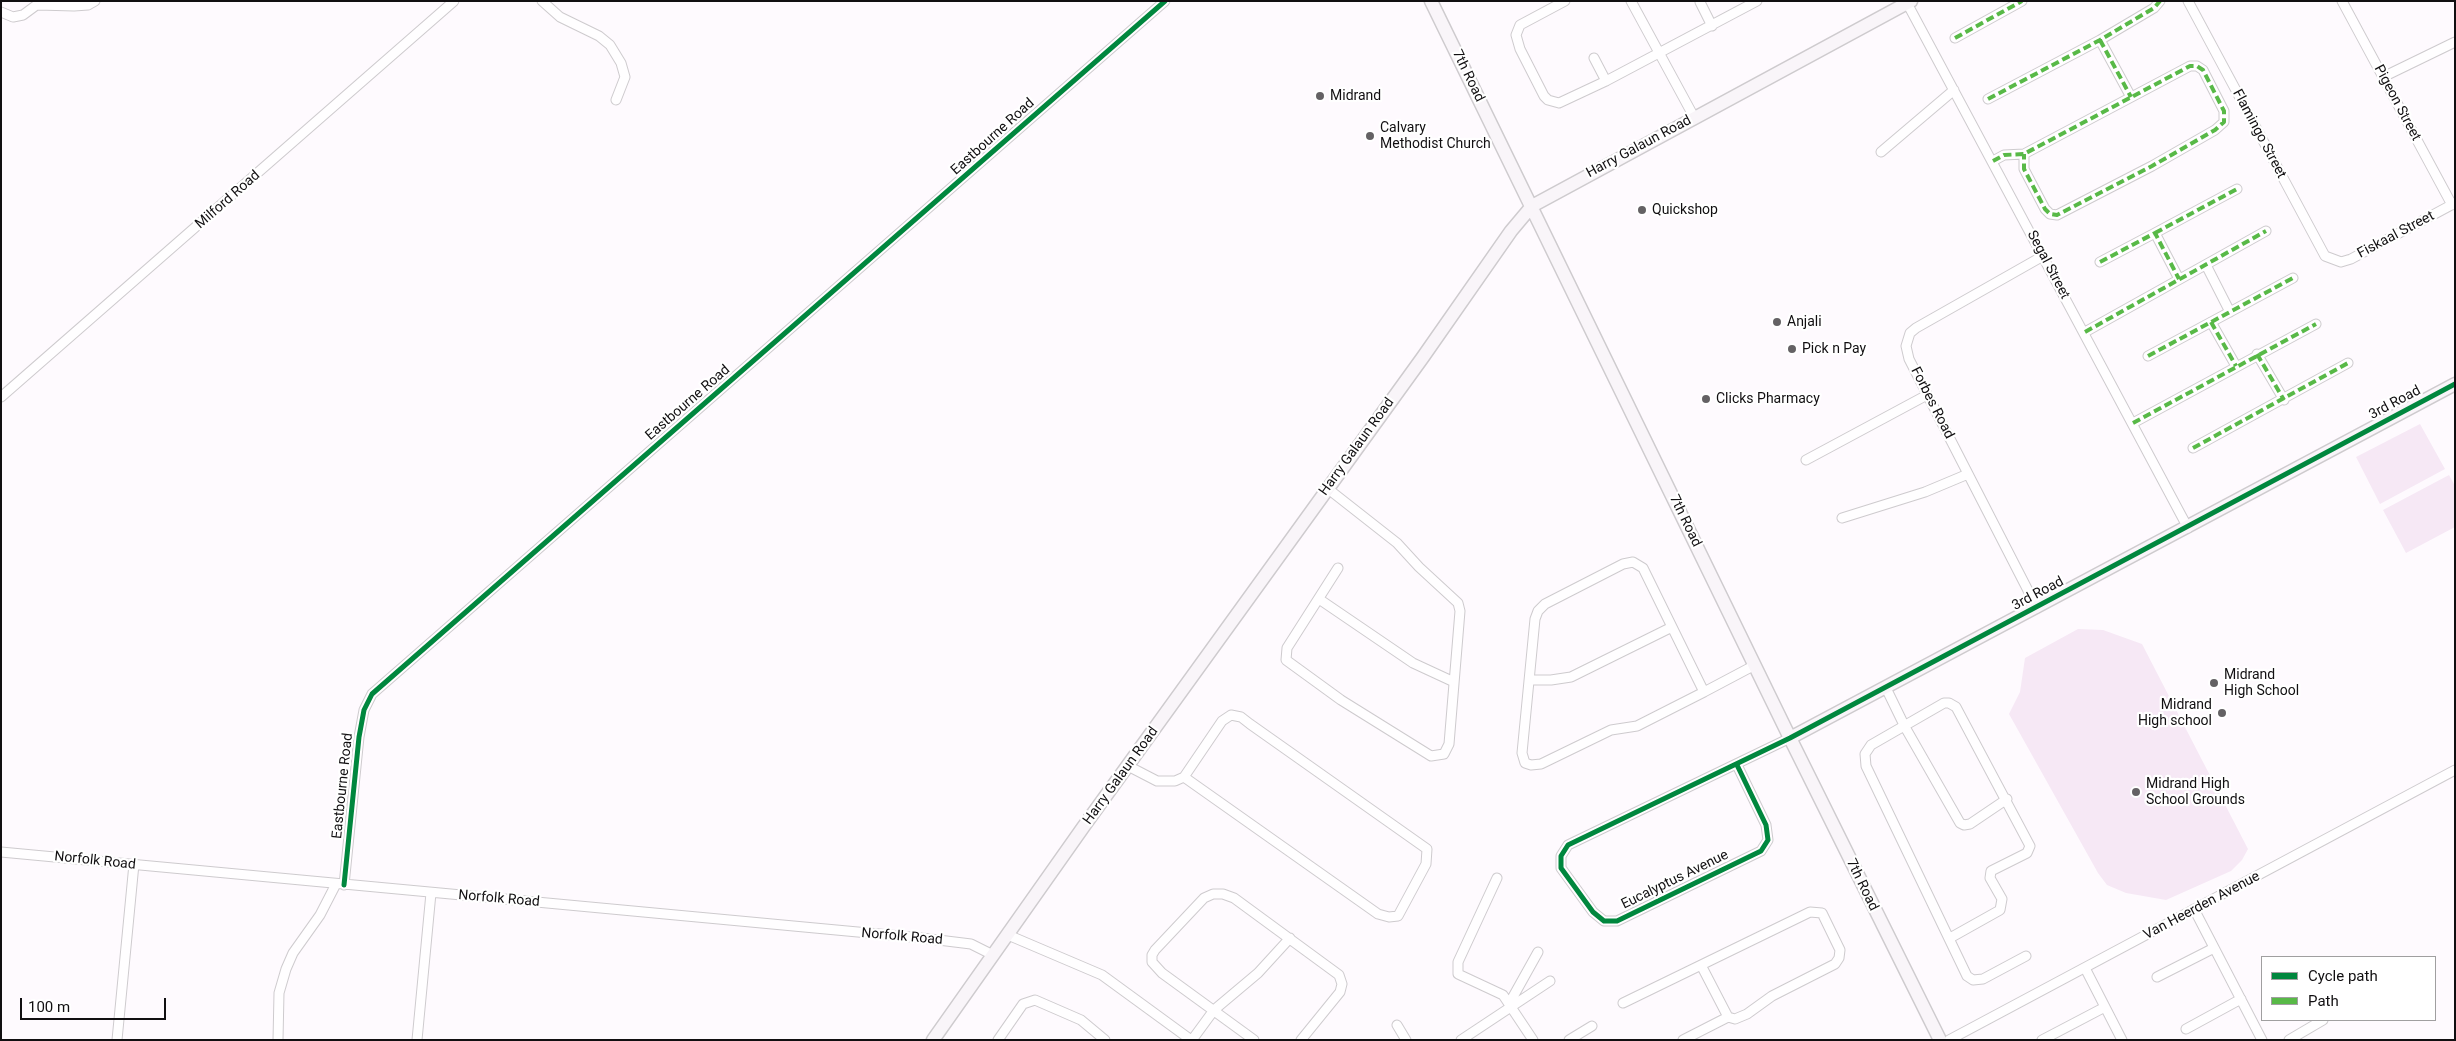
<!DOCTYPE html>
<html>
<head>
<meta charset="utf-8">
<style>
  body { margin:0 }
  #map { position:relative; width:2456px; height:1041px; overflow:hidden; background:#fefafe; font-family:Roboto,sans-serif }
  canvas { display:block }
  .frame { position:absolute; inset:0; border:2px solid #110f11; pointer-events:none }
  .legend { position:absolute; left:2261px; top:956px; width:175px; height:65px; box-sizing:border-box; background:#fff; border:1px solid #a09fa0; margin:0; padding:6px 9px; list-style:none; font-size:15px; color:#110f11 }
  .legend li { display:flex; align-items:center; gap:10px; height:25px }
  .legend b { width:25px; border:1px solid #a09fa0 }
  .scale { position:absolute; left:20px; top:998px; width:146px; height:22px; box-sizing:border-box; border:2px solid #110f11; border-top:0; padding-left:6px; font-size:15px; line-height:18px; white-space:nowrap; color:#110f11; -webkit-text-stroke:4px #fff; paint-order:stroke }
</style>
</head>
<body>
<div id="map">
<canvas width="2456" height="1041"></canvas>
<div class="frame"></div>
<ul class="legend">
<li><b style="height:6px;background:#00873e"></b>Cycle path</li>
<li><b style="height:6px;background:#58b947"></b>Path</li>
</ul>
<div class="scale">100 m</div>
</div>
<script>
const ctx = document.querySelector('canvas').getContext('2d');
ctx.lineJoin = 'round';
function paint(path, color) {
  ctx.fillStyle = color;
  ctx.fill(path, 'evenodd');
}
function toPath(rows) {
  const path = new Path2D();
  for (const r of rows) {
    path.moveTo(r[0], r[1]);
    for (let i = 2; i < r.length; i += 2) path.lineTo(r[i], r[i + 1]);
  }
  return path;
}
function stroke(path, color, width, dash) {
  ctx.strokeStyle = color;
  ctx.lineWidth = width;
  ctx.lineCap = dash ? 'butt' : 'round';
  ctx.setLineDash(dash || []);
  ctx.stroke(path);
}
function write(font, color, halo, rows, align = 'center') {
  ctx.font = font + ' Roboto,sans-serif';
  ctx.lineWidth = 4.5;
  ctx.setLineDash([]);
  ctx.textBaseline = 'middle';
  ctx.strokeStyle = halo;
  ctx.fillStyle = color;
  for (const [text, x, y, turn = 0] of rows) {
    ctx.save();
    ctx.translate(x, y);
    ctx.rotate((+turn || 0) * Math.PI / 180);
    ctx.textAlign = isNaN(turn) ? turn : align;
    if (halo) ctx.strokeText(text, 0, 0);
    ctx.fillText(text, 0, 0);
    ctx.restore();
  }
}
const green = toPath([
  [2420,424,2445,469,2380,504,2356,457],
  [2449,475,2455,486,2455,527,2406,553,2383,510],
  [2078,629,2103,630,2142,644,2248,849,2242,860,2231,871,2166,900,2126,893,2107,885,2098,873,2009,714,2020,692,2025,658]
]);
const street = toPath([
  [542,1,560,17,599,36,610,45,621,63,625,77,616,100],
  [1565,1,1520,25,1516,35,1520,49,1544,96,1548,100,1559,103,1606,81,1757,1],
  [1631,1,1694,117],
  [2188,1,2325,256,2341,262,2351,259,2455,203],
  [2342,1,2452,205],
  [1700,2,1712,26],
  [1907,3,2188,528],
  [38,5,74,6,88,5,95,1],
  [1,12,13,17,23,15,42,1],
  [1955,38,2022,1],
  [2100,40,2131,97],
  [1594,58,1606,81],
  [2383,77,2455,42],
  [1988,99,2100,40,2154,8,2160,1],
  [1881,152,1954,90],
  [1993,161,2004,155,2024,154,2190,66,2197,66,2203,70,2224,111,2224,122,2215,130,2152,166,2057,215,2050,214,2045,209,2024,169,2024,154],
  [2155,233,2237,189],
  [2100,262,2155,233,2179,279],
  [2206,265,2230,312],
  [2211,322,2236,366],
  [2085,332,2266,231],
  [2257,354,2284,400],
  [2148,356,2293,278],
  [1,397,454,1],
  [2133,423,2316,324],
  [2193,448,2348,363],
  [1806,460,1927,395],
  [1327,488,1397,543,1419,567,1458,603,1460,611,1449,744,1444,754,1431,756,1341,700,1286,660,1287,648,1338,568],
  [1842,518,1925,492,1968,474],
  [1633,562,1643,568,1704,692,1637,726,1611,730,1541,764,1531,765,1525,763,1522,753,1535,619,1538,611,1545,604,1623,564,1633,562],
  [1319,599,1413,663,1454,682],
  [2037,608,1909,359,1906,346,1910,333,1916,328,2043,256],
  [1530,680,1551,680,1571,677,1672,627],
  [1886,688,1905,727,1960,823,1964,825,1970,824,2007,799],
  [1704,692,1755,665],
  [1231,715,1241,717,1250,724,1427,849,1426,864,1398,916,1389,917,1378,914,1184,777,1222,721,1231,715],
  [1737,765,1766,825,1768,840,1761,851,1617,921,1604,921,1593,912,1561,868,1561,856,1568,845,1790,738],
  [1128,766,1157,781,1175,781,1184,777],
  [1,852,922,938,971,944,993,955],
  [1497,878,1458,962,1458,974,1503,995,1533,1040],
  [344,885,359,737,364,710,372,694,1165,1],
  [2194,909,2262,1040],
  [1008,935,1102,975,1191,1040],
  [1950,938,2000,910,2002,899,1990,878,1991,871,2027,853,2030,846,1956,707,1949,703,1944,703,1871,745,1865,754,1866,766,1967,976,1973,980,1983,979,2026,956],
  [1701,965,1728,1017],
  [2085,968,2122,1040],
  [2157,977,2214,948],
  [1623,1003,1810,912,1822,913,1840,950,1839,958,1835,964,1772,996,1747,1014,1735,1019,1728,1017,1683,1040],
  [1509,1004,1538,952],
  [1397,1025,1406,1040],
  [2186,1029,2241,999],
  [117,1040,134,864],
  [278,1040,279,993,286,969,293,953,320,915,336,884],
  [417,1040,431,893],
  [998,1040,1023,1004,1035,1000,1081,1020,1105,1040],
  [1192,1040,1214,1010,1258,973,1290,938],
  [1254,1040,1162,973,1152,962,1152,955,1155,950,1204,898,1213,894,1223,894,1234,898,1339,975,1342,984,1340,992,1301,1040],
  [1461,1040,1550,981],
  [1569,1040,1592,1026],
  [1949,1040,2455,770],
  [2042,1040,2105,1007],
  [2289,1040,2323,1020]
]);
const secondary = toPath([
  [1431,1,1790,738,1940,1040],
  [1790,738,2455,384],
  [933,1040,1084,826,1423,357,1511,231,1532,206,1911,1]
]);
const quiet = toPath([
  [1955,38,2022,1],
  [2100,40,2131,97],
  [1988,99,2100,40,2154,8,2160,1],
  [1993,161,2004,155,2024,154,2190,66,2197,66,2203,70,2224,111,2224,122,2215,130,2152,166,2057,215,2050,214,2045,209,2024,169,2024,154],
  [2155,233,2237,189],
  [2100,262,2155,233,2179,279],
  [2211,322,2236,366],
  [2085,332,2266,231],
  [2257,354,2284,400],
  [2148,356,2293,278],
  [2133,423,2316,324],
  [2193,448,2348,363]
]);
const cycleway = toPath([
  [1737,765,1766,825,1768,840,1761,851,1617,921,1604,921,1593,912,1561,868,1561,856,1568,845,1790,738,2455,384],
  [344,885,359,737,364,710,372,694,1165,1]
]);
const markers = [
  [1320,96,5,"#646164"],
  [1370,136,5,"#646164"],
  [1642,210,5,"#646164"],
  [1777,322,5,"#646164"],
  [1792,349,5,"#646164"],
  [1706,399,5,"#646164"],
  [2214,683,5,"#646164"],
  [2222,713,5,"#646164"],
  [2136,792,5,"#646164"]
];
const streetNames = [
  ["7th Road",1468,76,64],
  ["Pigeon Street",2397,103,62],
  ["Flamingo Street",2259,134,62],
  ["Eastbourne Road",993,137,-42],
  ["Harry Galaun Road",1639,147,-28],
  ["Milford Road",228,200,-41],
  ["Fiskaal Street",2396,235,-28],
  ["Segal Street",2048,265,62],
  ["Eastbourne Road",688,403,-41],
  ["Forbes Road",1932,403,63],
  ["3rd Road",2395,403,-28],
  ["Harry Galaun Road",1357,447,-54],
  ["7th Road",1685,521,64],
  ["3rd Road",2038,594,-28],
  ["Harry Galaun Road",1121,776,-54],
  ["Eastbourne Road",343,786,-84],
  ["Norfolk Road",95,861,6],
  ["Eucalyptus Avenue",1675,880,-26],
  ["7th Road",1862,885,64],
  ["Norfolk Road",499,899,5],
  ["Van Heerden Avenue",2202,906,-28],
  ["Norfolk Road",902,937,5]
];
const poiNames = [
  ["Midrand",1330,96],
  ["Calvary",1380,128],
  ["Methodist Church",1380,144],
  ["Quickshop",1652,210],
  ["Anjali",1787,322],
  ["Pick n Pay",1802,349],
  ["Clicks Pharmacy",1716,399],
  ["Midrand",2224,675],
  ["High School",2224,691],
  ["Midrand",2212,705,"right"],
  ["High school",2212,721,"right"],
  ["Midrand High",2146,784],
  ["School Grounds",2146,800]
];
paint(green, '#f6e8f5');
stroke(street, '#cecbce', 11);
stroke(secondary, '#cecbce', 15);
stroke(street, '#fffeff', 9);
stroke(secondary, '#f9f5f9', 12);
stroke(quiet, '#58b947', 4, [8, 4]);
stroke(cycleway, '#00873e', 5);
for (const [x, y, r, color] of markers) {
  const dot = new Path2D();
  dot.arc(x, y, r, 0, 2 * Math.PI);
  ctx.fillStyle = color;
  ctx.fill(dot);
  stroke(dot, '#fff', 2);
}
write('14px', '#110f11', '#fff', streetNames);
write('14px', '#110f11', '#fff', poiNames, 'left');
</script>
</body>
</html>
